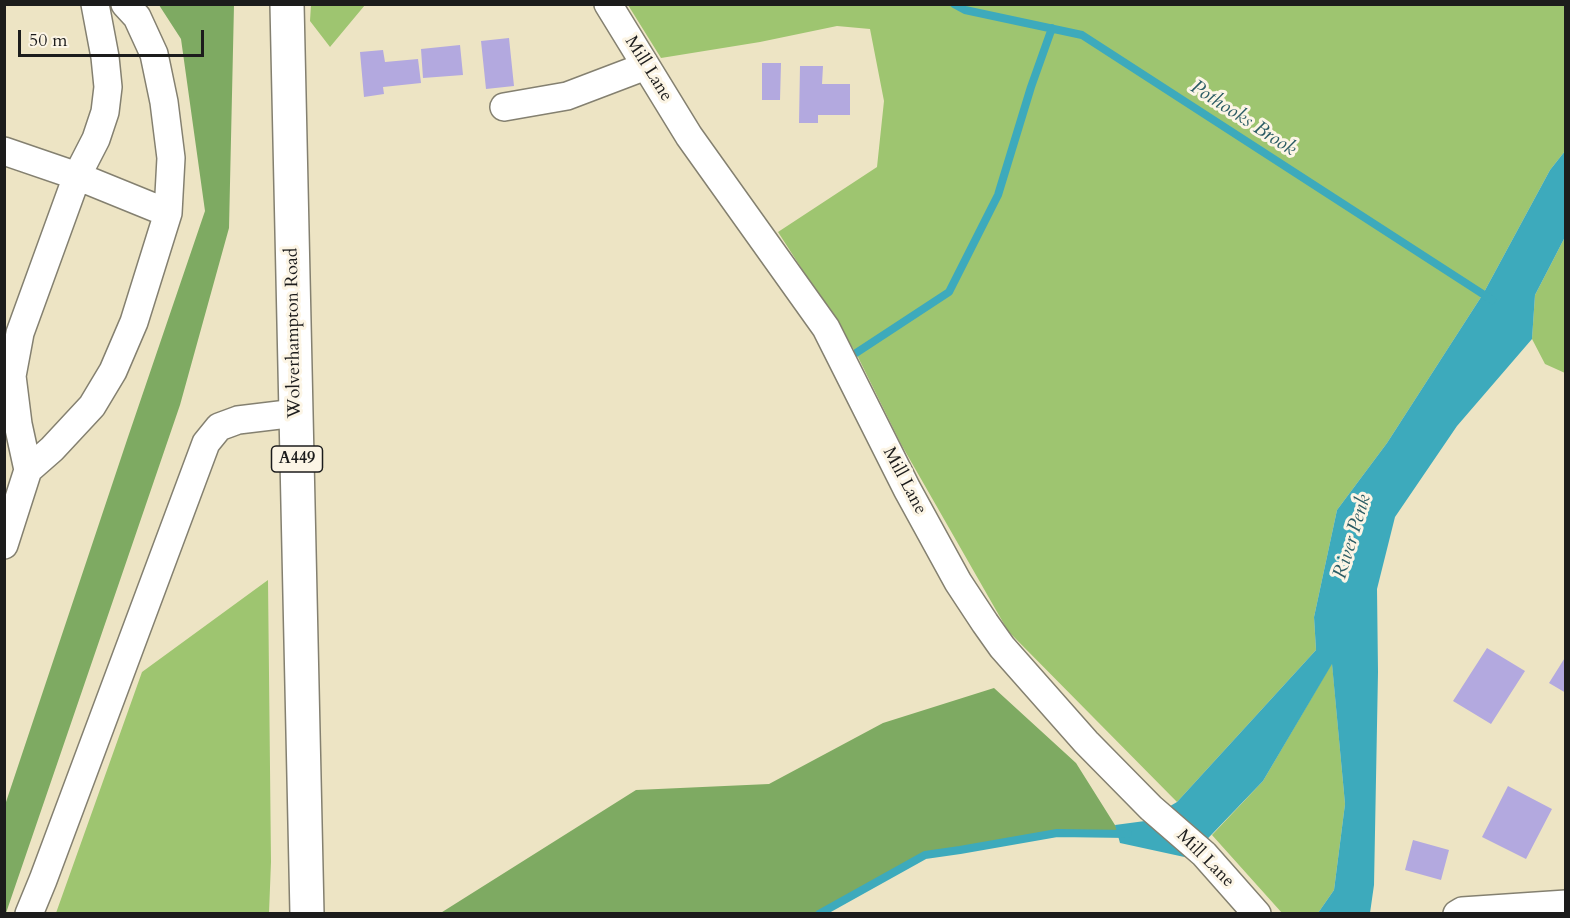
<!DOCTYPE html>
<html>
<head>
<meta charset="utf-8">
<style>
  body { margin:0 }
  #map { position:relative; width:1570px; height:918px; overflow:hidden; background:#ede4c4; font-family:Cardo,serif }
  canvas { display:block }
  .frame { position:absolute; inset:0; border:6px solid #1c1c1c; pointer-events:none }
  .scale { position:absolute; left:18px; top:30px; width:186px; height:27px; box-sizing:border-box; border:3px solid #1c1c1c; border-top:0; padding-left:8px; font-size:18px; line-height:21px; white-space:nowrap; color:#1c1c1c; -webkit-text-stroke:4px #fcf5e5; paint-order:stroke }
</style>
</head>
<body>
<div id="map">
<canvas width="1570" height="918"></canvas>
<div class="frame"></div>
<div class="scale">50 m</div>
</div>
<script>
const ctx = document.querySelector('canvas').getContext('2d');
ctx.lineJoin = 'round';
function paint(path, color) {
  ctx.fillStyle = color;
  ctx.fill(path, 'evenodd');
}
function toPath(rows) {
  const path = new Path2D();
  for (const r of rows) {
    path.moveTo(r[0], r[1]);
    for (let i = 2; i < r.length; i += 2) path.lineTo(r[i], r[i + 1]);
  }
  return path;
}
function stroke(path, color, width, dash) {
  ctx.strokeStyle = color;
  ctx.lineWidth = width;
  ctx.lineCap = dash ? 'butt' : 'round';
  ctx.setLineDash(dash || []);
  ctx.stroke(path);
}
function write(font, color, halo, rows, align = 'center') {
  ctx.font = font + ' Cardo,serif';
  ctx.lineWidth = 6;
  ctx.setLineDash([]);
  ctx.textBaseline = 'middle';
  ctx.strokeStyle = halo;
  ctx.fillStyle = color;
  for (const [text, x, y, turn = 0] of rows) {
    ctx.save();
    ctx.translate(x, y);
    ctx.rotate((+turn || 0) * Math.PI / 180);
    ctx.textAlign = isNaN(turn) ? turn : align;
    if (halo) ctx.strokeText(text, 0, 0);
    ctx.fillText(text, 0, 0);
    ctx.restore();
  }
}
const green = toPath([
  [311,5,311,4,365,5,330,47,310,21],
  [628,5,1565,5,1565,151,1550,170,1483,294,1387,443,1337,510,1314,617,1316,650,1177,802,1008,631,901,444,856,353,778,232,877,167,884,101,870,29,837,26,760,42,661,58],
  [1565,237,1565,373,1545,364,1532,339,1535,295],
  [268,580,271,862,269,913,56,913,142,672],
  [1332,663,1345,804,1334,890,1318,913,1282,913,1212,835,1263,781]
]);
const forest = toPath([
  [159,5,234,5,229,228,180,405,6,913,5,913,5,805,128,437,205,211,181,39],
  [994,688,1076,763,1120,833,1057,833,960,850,925,855,819,913,439,914,636,790,769,784,883,723]
]);
const water = toPath([
  [1565,151,1565,237,1535,295,1532,339,1457,426,1395,517,1377,589,1378,672,1374,885,1370,913,1318,913,1334,890,1345,804,1332,664,1263,781,1189,858,1120,843,1115,825,1145,821,1177,802,1316,650,1314,617,1337,510,1387,443,1483,294,1550,170]
]);
const stream = toPath([
  [954,4,965,10,1082,35,1492,300],
  [856,353,949,292,998,195,1031,87,1052,28],
  [819,914,925,855,960,850,1057,833,1128,834]
]);
const building = toPath([
  [509,38,514,86,486,89,481,41],
  [460,45,463,75,423,78,421,49],
  [383,50,385,62,418,59,421,83,383,87,384,94,364,97,360,52],
  [762,63,781,63,780,100,762,100],
  [800,66,823,66,822,84,850,84,850,115,818,115,818,123,799,123],
  [1487,648,1525,671,1491,724,1453,701],
  [1566,656,1566,693,1549,683],
  [1508,786,1552,809,1526,859,1482,837],
  [1413,840,1449,850,1441,880,1405,870]
]);
const minor = toPath([
  [608,4,689,136,826,328,907,489,958,582,985,623,1002,647,1086,742,1151,808,1204,854,1257,914],
  [504,107,567,96,646,66],
  [4,151,77,176,168,213],
  [28,470,52,449,92,406,113,371,134,322,168,213,171,158,164,102,154,54,137,17,125,4],
  [4,545,28,470,18,424,12,376,20,333,77,176,96,139,105,112,108,87,105,57,95,4],
  [29,914,43,880,206,443,219,427,238,420,296,413],
  [1457,914,1462,911,1566,904]
]);
const highway = toPath([
  [287,4,307,914]
]);
const shields = [
  [297,459,51]
];
const shieldNames = [
  ["A449",297,459]
];
const streetNames = [
  ["Mill Lane",648,69,58],
  ["Wolverhampton Road",294,333,-91],
  ["Mill Lane",904,481,62],
  ["Mill Lane",1205,859,45]
];
const waterNames = [
  ["Pothooks Brook",1243,119,33],
  ["River Penk",1353,537,-73]
];
paint(green, '#9ec570');
paint(forest, '#7eaa62');
paint(water, '#3daabc');
stroke(stream, '#3daabc', 8);
paint(building, '#b3a9df');
stroke(minor, '#848070', 30);
stroke(highway, '#848070', 36);
stroke(minor, '#fff', 27);
stroke(highway, '#fff', 33);
for (const [x, y, w] of shields) {
  const box = new Path2D();
  box.roundRect(x - w / 2, y - 13, w, 26, 4.5);
  ctx.fillStyle = '#fcf5e5';
  ctx.fill(box);
  stroke(box, '#1c1c1c', 1.5);
}
write('bold 16px', '#1c1c1c', null, shieldNames);
write('18px', '#1c1c1c', '#fcf5e5', streetNames);
write('italic 20px', '#2b5c64', '#fcf5e5', waterNames);
</script>
</body>
</html>
